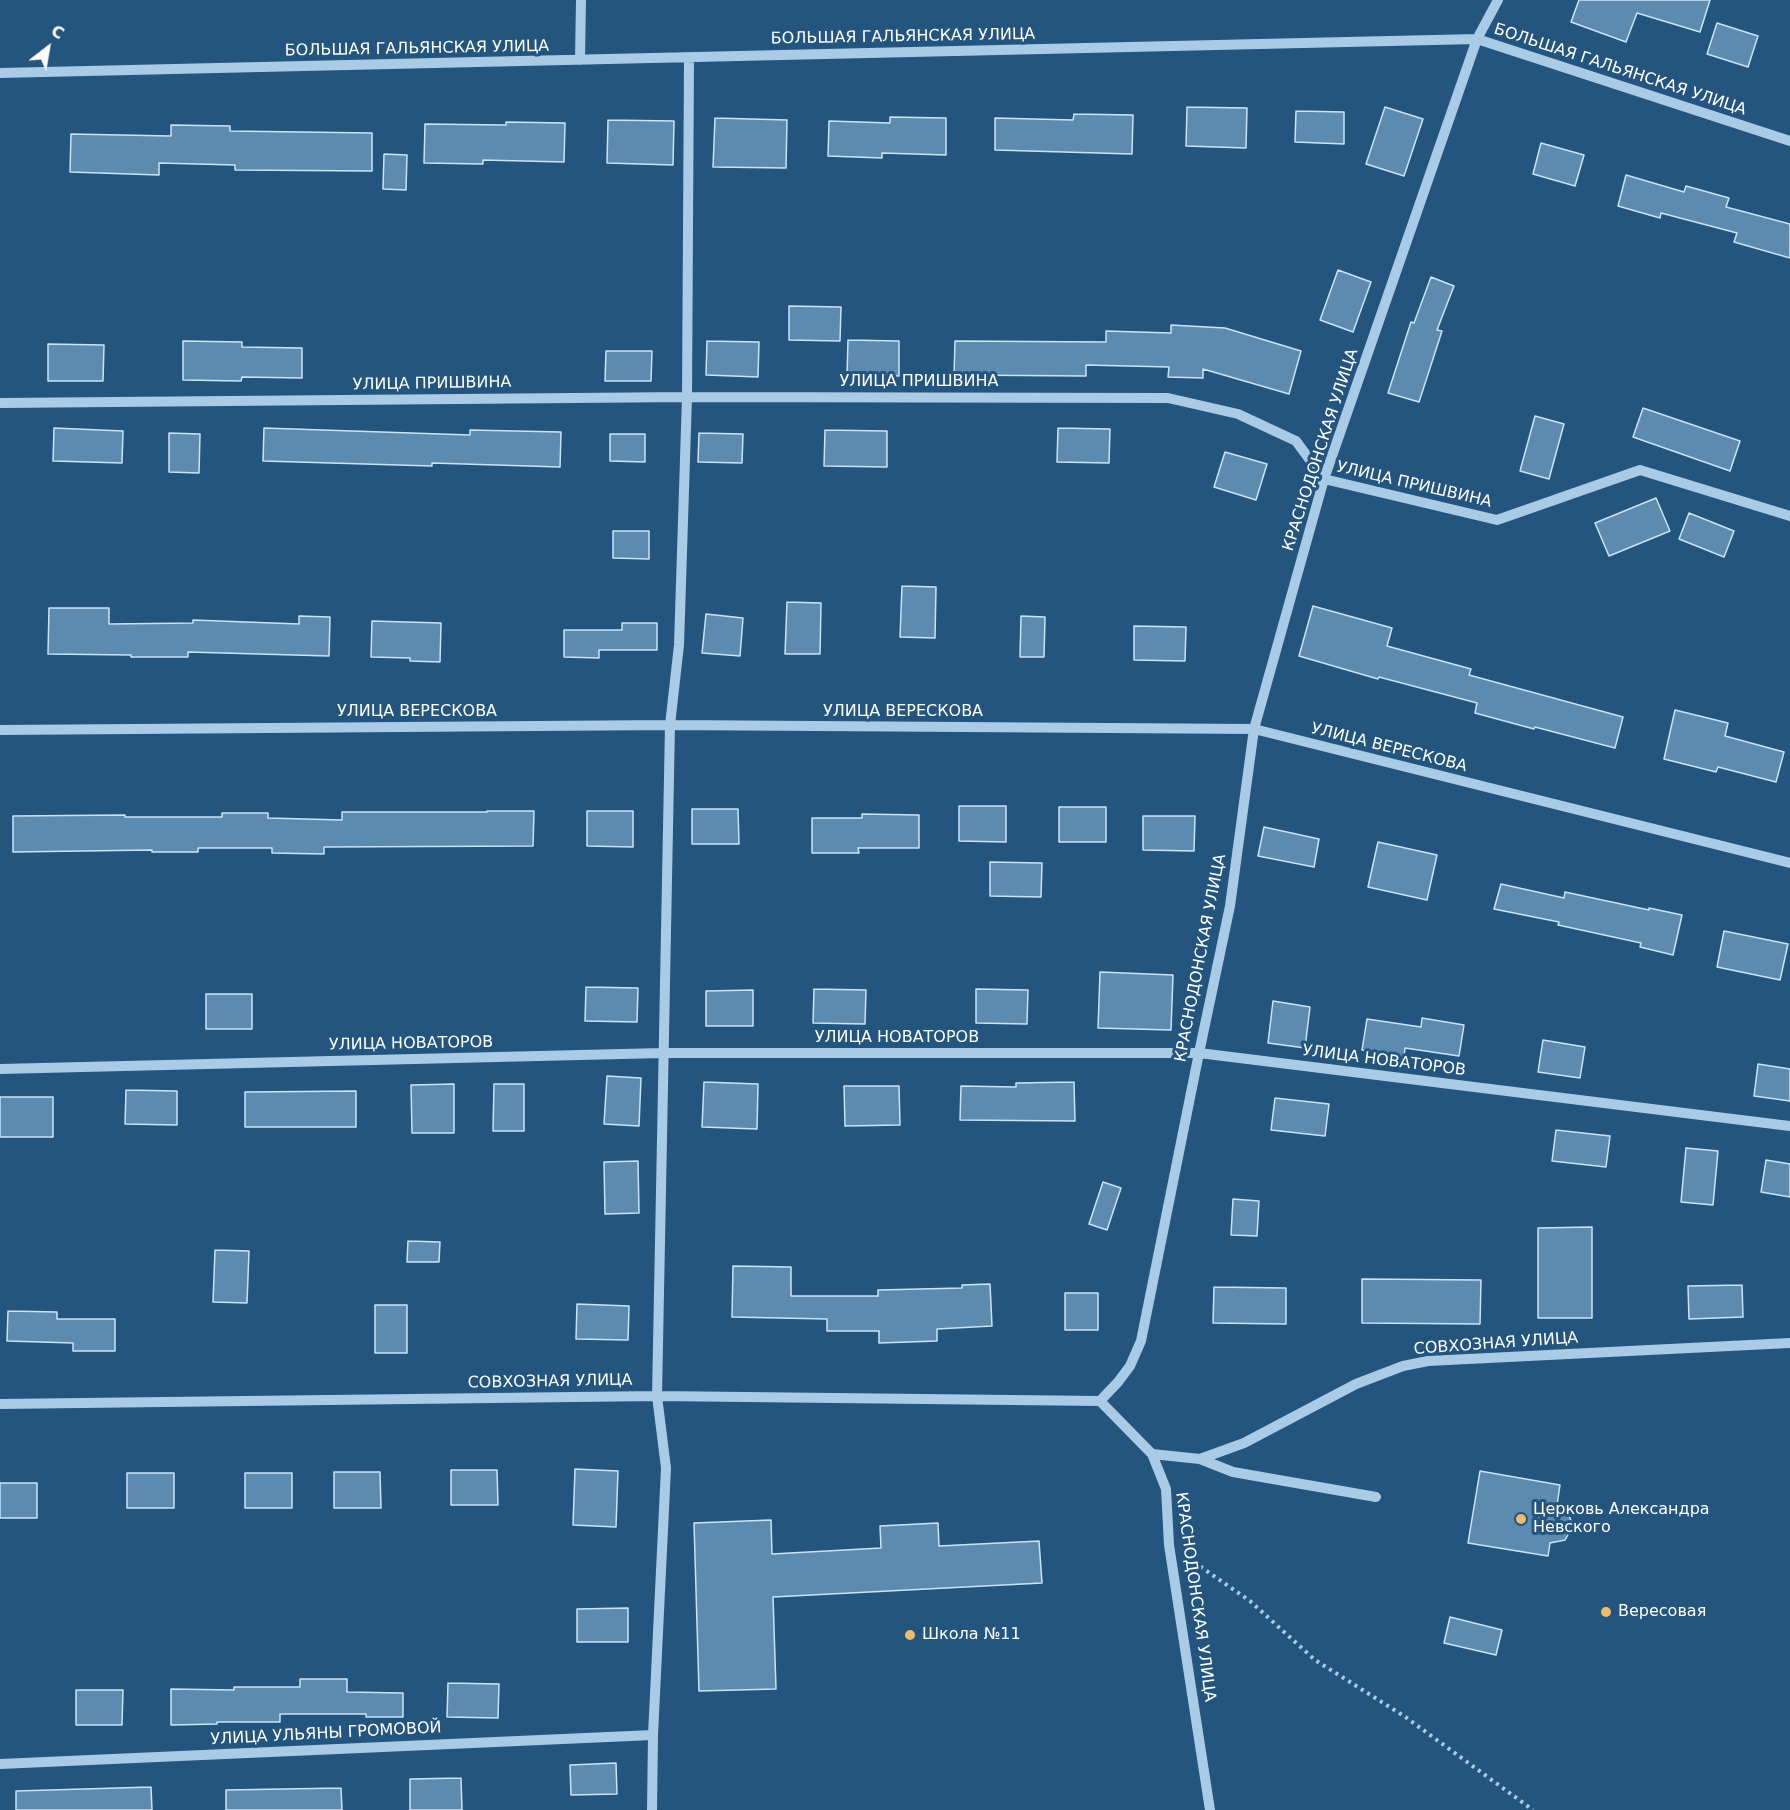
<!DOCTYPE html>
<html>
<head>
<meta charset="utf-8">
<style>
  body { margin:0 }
  #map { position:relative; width:1790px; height:1810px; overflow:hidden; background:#23557e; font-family:"DejaVu Sans",sans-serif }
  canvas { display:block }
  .north { position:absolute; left:18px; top:18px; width:60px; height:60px; -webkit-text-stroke:4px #23557e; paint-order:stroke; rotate:31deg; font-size:16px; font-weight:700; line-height:24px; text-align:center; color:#fff }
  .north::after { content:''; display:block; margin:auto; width:21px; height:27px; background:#fff; clip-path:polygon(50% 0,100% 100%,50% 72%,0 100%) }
</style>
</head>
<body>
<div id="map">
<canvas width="1790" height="1810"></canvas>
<div class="north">С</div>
</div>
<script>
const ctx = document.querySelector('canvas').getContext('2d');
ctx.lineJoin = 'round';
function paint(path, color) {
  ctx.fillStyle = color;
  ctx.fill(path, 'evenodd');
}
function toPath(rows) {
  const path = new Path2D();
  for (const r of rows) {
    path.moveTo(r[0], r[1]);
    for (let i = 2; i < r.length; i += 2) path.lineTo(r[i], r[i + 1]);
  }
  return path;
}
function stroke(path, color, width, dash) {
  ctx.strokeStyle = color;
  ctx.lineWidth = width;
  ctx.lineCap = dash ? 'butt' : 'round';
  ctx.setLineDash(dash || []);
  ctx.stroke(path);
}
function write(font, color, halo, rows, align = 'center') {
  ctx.font = font + ' "DejaVu Sans",sans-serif';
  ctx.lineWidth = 6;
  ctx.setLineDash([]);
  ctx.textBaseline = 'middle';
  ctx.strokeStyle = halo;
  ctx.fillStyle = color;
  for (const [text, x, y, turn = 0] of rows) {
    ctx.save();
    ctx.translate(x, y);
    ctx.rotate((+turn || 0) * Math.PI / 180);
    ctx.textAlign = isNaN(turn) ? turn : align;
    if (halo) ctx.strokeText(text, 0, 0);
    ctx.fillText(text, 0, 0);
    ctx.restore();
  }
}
const building = toPath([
  [1579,0,1710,0,1700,32,1637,13,1626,42,1571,22,1579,0],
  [1717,23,1758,36,1748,67,1707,54,1717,23],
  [1187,107,1247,108,1246,148,1186,146,1187,107],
  [1385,107,1423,119,1404,176,1366,164,1385,107],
  [1296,111,1344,112,1344,144,1295,142,1296,111],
  [1074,114,1133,115,1132,154,995,150,995,118,1073,120,1074,114],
  [890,117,946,118,946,155,882,153,882,158,828,156,829,121,890,123,890,117],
  [715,118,787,120,786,168,713,167,715,118],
  [608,120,674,121,673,165,607,163,608,120],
  [506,122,565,123,564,162,483,160,483,164,424,163,425,124,506,125,506,122],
  [171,125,230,126,230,131,372,133,372,171,235,170,235,165,159,163,159,175,70,172,71,134,171,136,171,125],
  [1541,143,1584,155,1575,186,1533,174,1541,143],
  [384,154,407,155,406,190,383,189,384,154],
  [1626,175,1684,192,1686,186,1729,198,1726,207,1790,224,1790,258,1734,242,1737,233,1661,213,1660,218,1618,206,1626,175],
  [1338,270,1371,282,1353,332,1320,320,1338,270],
  [1431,277,1454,286,1437,330,1442,331,1419,402,1388,393,1411,322,1414,323,1431,277],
  [789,306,841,307,840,341,789,340,789,306],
  [1171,325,1225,328,1301,351,1289,394,1203,369,1203,378,1168,377,1169,367,1086,365,1086,376,954,375,955,341,1106,342,1106,331,1171,333,1171,325],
  [848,340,899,341,899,376,847,375,848,340],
  [183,341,242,342,242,347,302,348,302,378,242,377,241,381,183,380,183,341],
  [707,341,759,342,758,377,706,375,707,341],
  [48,344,104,345,103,381,48,381,48,344],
  [606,351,652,351,651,381,605,381,606,351],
  [1643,408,1740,441,1730,471,1633,437,1643,408],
  [1535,416,1564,424,1549,479,1520,471,1535,416],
  [54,428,123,431,122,463,53,461,54,428],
  [264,428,470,435,470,430,561,432,560,467,432,463,432,466,263,461,264,428],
  [1058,428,1110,429,1109,463,1057,462,1058,428],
  [825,430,887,431,887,467,824,466,825,430],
  [169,433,200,434,199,473,169,472,169,433],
  [699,433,743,434,742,463,698,462,699,433],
  [610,434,645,434,645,462,610,461,610,434],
  [1225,452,1267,464,1256,500,1214,487,1225,452],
  [1656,498,1670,531,1609,556,1595,523,1656,498],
  [1689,513,1734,531,1724,557,1679,539,1689,513],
  [613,531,649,531,649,559,613,558,613,531],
  [902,586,936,587,935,638,900,637,902,586],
  [787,602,821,603,820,654,785,654,787,602],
  [1313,606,1392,628,1387,646,1471,669,1469,675,1623,717,1615,748,1535,727,1534,729,1475,713,1477,703,1379,677,1378,679,1299,656,1313,606],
  [49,608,109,608,109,624,193,623,193,620,299,624,299,616,330,617,329,656,188,652,188,657,131,657,131,655,48,654,49,608],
  [706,614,743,618,740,656,702,653,706,614],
  [1021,616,1045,617,1044,657,1020,657,1021,616],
  [372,621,441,623,440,662,410,661,410,658,371,657,372,621],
  [622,623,657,623,657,650,599,650,599,658,564,657,564,630,622,630,622,623],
  [1134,626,1186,627,1185,661,1134,660,1134,626],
  [1675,710,1728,723,1725,736,1784,752,1776,782,1718,767,1716,772,1664,759,1675,710],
  [959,806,1006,806,1006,842,959,841,959,806],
  [1059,807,1106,807,1106,842,1059,842,1059,807],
  [692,809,738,809,739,844,692,844,692,809],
  [487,811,534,811,533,846,324,847,324,854,272,853,272,848,198,848,198,852,152,852,152,850,13,852,13,816,125,815,125,817,222,817,222,813,268,813,268,818,342,820,342,812,487,812,487,811],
  [587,811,633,811,633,847,587,846,587,811],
  [862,814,919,815,919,848,858,848,859,853,812,853,812,818,862,818,862,814],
  [1143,816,1195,816,1194,851,1143,850,1143,816],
  [1264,827,1319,839,1314,867,1258,856,1264,827],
  [1378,842,1437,855,1427,900,1368,887,1378,842],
  [990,862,1042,863,1041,897,990,896,990,862],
  [1501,884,1564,898,1565,892,1649,910,1649,908,1682,915,1673,955,1640,947,1641,943,1558,925,1559,922,1494,909,1501,884],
  [1724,931,1788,944,1780,980,1717,967,1724,931],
  [1100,972,1173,975,1171,1030,1098,1028,1100,972],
  [586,987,638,988,637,1022,585,1021,586,987],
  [814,989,866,990,865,1024,813,1023,814,989],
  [976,989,1028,990,1027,1024,976,1023,976,989],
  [753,990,753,1026,706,1026,706,991,753,990],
  [206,994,252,994,252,1029,206,1029,206,994],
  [1273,1001,1310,1007,1305,1048,1268,1043,1273,1001],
  [1422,1018,1464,1025,1459,1056,1405,1048,1404,1057,1362,1050,1367,1019,1421,1027,1422,1018],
  [1543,1040,1585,1047,1580,1078,1538,1072,1543,1040],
  [1758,1064,1790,1069,1790,1101,1754,1096,1758,1064],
  [607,1076,641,1078,639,1126,604,1124,607,1076],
  [704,1082,758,1084,757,1129,702,1127,704,1082],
  [1074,1082,1075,1121,960,1120,961,1086,1016,1087,1016,1083,1074,1082],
  [454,1084,454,1133,412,1133,411,1085,454,1084],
  [494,1084,524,1084,524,1131,493,1131,494,1084],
  [844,1086,899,1086,900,1125,845,1126,844,1086],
  [126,1090,177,1091,177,1125,125,1124,126,1090],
  [356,1091,356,1127,245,1127,245,1092,356,1091],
  [0,1097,53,1097,53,1137,0,1137,0,1097],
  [1275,1098,1329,1104,1325,1136,1271,1130,1275,1098],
  [1556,1130,1610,1136,1606,1167,1552,1161,1556,1130],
  [1686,1148,1718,1151,1713,1205,1681,1202,1686,1148],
  [1766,1160,1790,1164,1790,1197,1761,1192,1766,1160],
  [638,1161,639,1213,605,1214,604,1162,638,1161],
  [1103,1182,1121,1188,1107,1230,1089,1224,1103,1182],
  [1233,1199,1259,1201,1257,1236,1231,1235,1233,1199],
  [1592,1227,1592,1318,1538,1318,1538,1228,1592,1227],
  [408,1241,440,1242,439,1262,407,1262,408,1241],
  [215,1250,249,1251,247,1303,213,1302,215,1250],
  [733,1266,791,1267,791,1296,878,1296,878,1290,962,1288,962,1285,990,1284,992,1326,937,1329,937,1341,879,1343,879,1331,827,1331,827,1319,732,1317,733,1266],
  [1362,1279,1481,1280,1480,1324,1362,1323,1362,1279],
  [1742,1285,1743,1317,1689,1319,1688,1286,1742,1285],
  [1214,1287,1286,1288,1286,1324,1213,1323,1214,1287],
  [1065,1293,1098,1293,1098,1330,1065,1330,1065,1293],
  [577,1304,629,1306,628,1340,576,1339,577,1304],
  [375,1305,407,1305,407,1353,375,1353,375,1305],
  [8,1311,57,1312,57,1319,115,1319,115,1351,73,1351,73,1343,7,1341,8,1311],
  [575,1469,618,1471,616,1527,573,1525,575,1469],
  [451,1470,497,1470,498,1505,451,1505,451,1470],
  [1480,1471,1560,1485,1557,1505,1568,1513,1573,1526,1565,1540,1550,1543,1548,1556,1468,1543,1480,1471],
  [334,1472,380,1472,381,1508,334,1508,334,1472],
  [127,1473,174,1473,174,1508,127,1508,127,1473],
  [245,1473,292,1473,292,1508,245,1508,245,1473],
  [0,1483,37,1483,37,1518,0,1518,0,1483],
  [771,1520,772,1554,881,1548,880,1526,938,1523,939,1546,1039,1541,1042,1583,773,1597,776,1689,699,1691,694,1523,771,1520],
  [628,1608,628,1642,577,1642,577,1609,628,1608],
  [1450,1617,1502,1630,1496,1655,1444,1643,1450,1617],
  [300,1679,347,1679,347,1692,403,1693,403,1717,366,1717,366,1714,280,1714,280,1722,217,1722,217,1724,171,1725,171,1689,234,1690,234,1687,300,1687,300,1679],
  [448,1683,499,1684,498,1718,447,1717,448,1683],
  [76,1690,123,1690,122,1725,76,1725,76,1690],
  [616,1763,617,1794,571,1795,570,1765,616,1763],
  [461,1778,462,1810,410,1810,410,1779,461,1778],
  [151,1787,152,1810,16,1810,16,1791,151,1787],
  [341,1788,342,1810,226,1810,226,1790,341,1788]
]);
const path = toPath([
  [1188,1558,1250,1601,1315,1660,1404,1716,1533,1810]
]);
const minor = toPath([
  [580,60,581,0],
  [0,73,1477,39,1790,141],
  [0,403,687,397,1168,398,1238,414,1296,441,1324,479,1497,520,1640,470,1790,516],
  [0,730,670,725,1254,729,1790,863],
  [0,1069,663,1053,1199,1053,1790,1126],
  [0,1404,657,1396,1100,1401],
  [1152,1454,1200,1459,1244,1443,1356,1384,1403,1366,1428,1361,1790,1343],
  [1200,1459,1233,1472,1376,1497],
  [0,1764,653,1735],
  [652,1810,653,1735,666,1468,657,1396,670,725,679,645,687,397,689,58],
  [1210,1810,1169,1545,1166,1489,1152,1454,1100,1401,1118,1382,1130,1366,1141,1341,1199,1053,1230,906,1254,729,1324,479,1477,39,1498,0]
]);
const markers = [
  [1521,1519,6,"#f1bb6c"],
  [1606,1612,6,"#f1bb6c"],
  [910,1635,6,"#f1bb6c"]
];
const streetNames = [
  ["БОЛЬШАЯ ГАЛЬЯНСКАЯ УЛИЦА",903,37,-1],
  ["БОЛЬШАЯ ГАЛЬЯНСКАЯ УЛИЦА",417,49,-1],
  ["БОЛЬШАЯ ГАЛЬЯНСКАЯ УЛИЦА",1620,70,18],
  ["УЛИЦА ПРИШВИНА",919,382],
  ["УЛИЦА ПРИШВИНА",432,384,-1],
  ["КРАСНОДОНСКАЯ УЛИЦА",1321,450,-72],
  ["УЛИЦА ПРИШВИНА",1414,485,13],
  ["УЛИЦА ВЕРЕСКОВА",417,712],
  ["УЛИЦА ВЕРЕСКОВА",903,712],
  ["УЛИЦА ВЕРЕСКОВА",1389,748,14],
  ["КРАСНОДОНСКАЯ УЛИЦА",1201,958,-79],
  ["УЛИЦА НОВАТОРОВ",897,1038],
  ["УЛИЦА НОВАТОРОВ",411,1044,-1],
  ["УЛИЦА НОВАТОРОВ",1384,1061,7],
  ["СОВХОЗНАЯ УЛИЦА",1496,1344,-4],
  ["СОВХОЗНАЯ УЛИЦА",550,1382,-1],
  ["КРАСНОДОНСКАЯ УЛИЦА",1195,1597,82],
  ["УЛИЦА УЛЬЯНЫ ГРОМОВОЙ",326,1734,-3]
];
const poiNames = [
  ["Церковь Александра",1533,1510],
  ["Невского",1533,1528],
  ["Вересовая",1618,1612],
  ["Школа №11",922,1635]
];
paint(building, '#5d8baf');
stroke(building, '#cce3f5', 1.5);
stroke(path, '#a9cbe6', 4, [3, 4.5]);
stroke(minor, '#a9cbe6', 10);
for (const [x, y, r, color] of markers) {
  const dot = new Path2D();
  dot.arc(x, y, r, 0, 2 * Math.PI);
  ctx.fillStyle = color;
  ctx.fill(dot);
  stroke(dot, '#23557e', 2);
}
write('16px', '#fff', '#23557e', streetNames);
write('16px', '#fff', '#23557e', poiNames, 'left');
</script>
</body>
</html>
